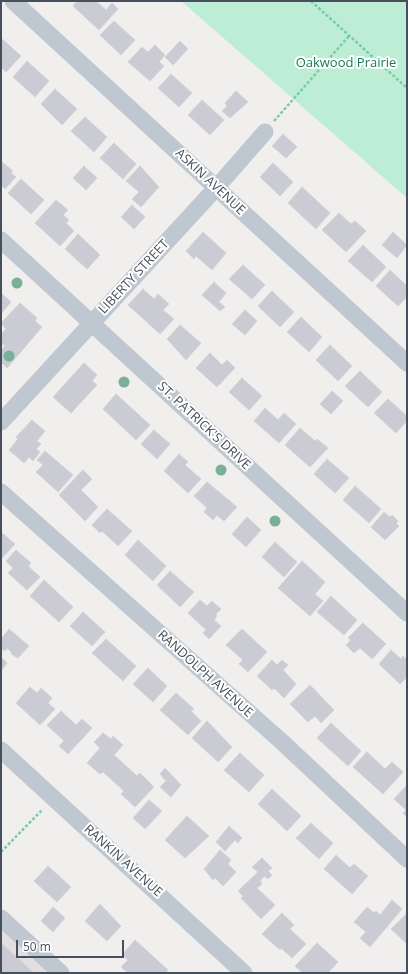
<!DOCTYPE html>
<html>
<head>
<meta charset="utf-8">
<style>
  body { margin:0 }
  #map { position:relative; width:408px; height:974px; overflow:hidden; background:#f1eeee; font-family:"Open Sans",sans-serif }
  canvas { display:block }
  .frame { position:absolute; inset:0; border:2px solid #474f5b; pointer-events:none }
  .scale { position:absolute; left:16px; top:940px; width:108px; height:18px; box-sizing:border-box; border:2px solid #474f5b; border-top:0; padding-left:5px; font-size:12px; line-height:14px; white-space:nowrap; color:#474f5b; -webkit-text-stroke:3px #fff; paint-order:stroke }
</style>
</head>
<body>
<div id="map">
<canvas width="408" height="974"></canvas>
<div class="frame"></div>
<div class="scale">50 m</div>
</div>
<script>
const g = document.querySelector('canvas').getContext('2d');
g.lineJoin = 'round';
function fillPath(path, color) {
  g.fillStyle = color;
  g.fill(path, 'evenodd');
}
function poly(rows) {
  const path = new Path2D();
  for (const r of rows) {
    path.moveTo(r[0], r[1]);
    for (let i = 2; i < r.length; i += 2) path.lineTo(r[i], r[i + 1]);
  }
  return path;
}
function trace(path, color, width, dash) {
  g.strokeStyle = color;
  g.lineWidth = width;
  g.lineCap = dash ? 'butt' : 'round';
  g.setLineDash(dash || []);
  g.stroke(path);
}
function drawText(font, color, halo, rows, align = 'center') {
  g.font = font + ' "Open Sans",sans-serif';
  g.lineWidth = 4;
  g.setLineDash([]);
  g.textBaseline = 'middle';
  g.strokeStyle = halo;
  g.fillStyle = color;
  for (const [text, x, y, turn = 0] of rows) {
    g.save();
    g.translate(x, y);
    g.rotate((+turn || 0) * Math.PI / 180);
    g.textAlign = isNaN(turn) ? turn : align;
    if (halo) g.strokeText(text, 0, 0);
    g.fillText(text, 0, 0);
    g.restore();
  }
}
const education = poly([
  [1,909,71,973,1,973]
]);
const green = poly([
  [181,1,407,1,407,198]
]);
const building = poly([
  [77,1,96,1,106,10,112,3,118,9,99,30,73,6,77,1],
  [114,21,135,40,121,55,100,35,114,21],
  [1,38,21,56,6,72,1,67,1,38],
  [180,41,188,49,173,65,165,57,180,41],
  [155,45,165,55,159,62,164,66,150,81,128,62,142,47,148,52,155,45],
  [27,61,49,81,35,97,13,77,27,61],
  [171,74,192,93,179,107,158,88,171,74],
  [55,89,77,109,62,125,41,104,55,89],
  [236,91,248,102,230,118,222,111,227,106,225,103,236,91],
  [202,100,224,120,210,135,188,115,202,100],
  [85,117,107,137,94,152,71,131,85,117],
  [283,134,297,147,286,158,272,146,283,134],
  [114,143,136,164,123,179,100,158,114,143],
  [1,161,13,171,11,173,16,177,5,189,1,185,1,161],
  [273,163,293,182,280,196,260,177,273,163],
  [84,166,97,178,86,190,73,178,84,166],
  [140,166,159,187,141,207,132,199,139,192,126,181,140,166],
  [21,179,44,200,31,214,8,193,21,179],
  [302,187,330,213,316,229,288,203,302,187],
  [56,200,68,210,63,215,69,220,66,223,74,231,60,246,35,223,56,200],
  [132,205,145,217,134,229,121,217,132,205],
  [339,213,351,224,355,221,366,231,346,252,322,230,339,213],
  [203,232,226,253,212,270,196,256,194,259,186,251,203,232],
  [393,232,407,245,397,258,382,245,393,232],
  [78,234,100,255,87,269,65,249,78,234],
  [363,245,386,267,372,282,348,261,363,245],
  [243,265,265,285,252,299,229,279,243,265],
  [390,270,407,286,407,297,398,306,376,286,390,270],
  [214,282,226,293,219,302,225,307,220,311,202,295,214,282],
  [143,289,154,299,158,294,169,304,163,310,174,319,160,334,128,305,143,289],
  [272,291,294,312,280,327,258,306,272,291],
  [1,293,11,302,1,314,1,293],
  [20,303,37,318,35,321,42,327,7,368,1,362,1,350,5,346,1,343,1,334,6,329,1,323,20,303],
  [245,310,257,321,245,335,232,324,245,310],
  [301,317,322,337,309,352,287,332,301,317],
  [180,325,201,343,186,360,167,339,180,325],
  [330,345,352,366,338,381,316,360,330,345],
  [210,353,222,365,227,360,235,368,217,387,196,368,210,353],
  [84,363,97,375,92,381,97,385,71,413,53,397,84,363],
  [360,371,382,392,368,407,345,386,360,371],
  [242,378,262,396,249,410,229,392,242,378],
  [332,391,343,401,331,414,320,404,332,391],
  [116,394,150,425,136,440,103,409,116,394],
  [388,399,407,416,407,421,396,433,374,413,388,399],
  [265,408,278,420,284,413,296,424,279,443,254,421,265,408],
  [32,420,45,431,37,441,41,444,36,449,40,452,33,461,29,457,24,463,9,450,18,439,16,437,32,420],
  [300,428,315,441,317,439,328,448,310,467,285,445,300,428],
  [154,430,170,444,157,459,141,444,154,430],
  [45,451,73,475,58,492,36,472,43,465,37,460,45,451],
  [179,454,188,462,185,465,201,479,188,493,164,471,179,454],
  [327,459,349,478,335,493,314,474,327,459],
  [83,470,92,479,81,490,98,507,85,521,59,495,83,470],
  [207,482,237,507,224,521,217,515,213,520,204,512,207,508,194,496,207,482],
  [355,486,381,509,369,523,343,500,355,486],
  [107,509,132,531,118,546,102,531,100,533,92,525,107,509],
  [384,512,390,517,392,515,398,521,396,523,399,526,385,540,371,527,384,512],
  [247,517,261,530,246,547,232,534,247,517],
  [1,532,15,544,1,559,1,532],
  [138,540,166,566,153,581,125,555,138,540],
  [275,542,297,562,284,577,262,557,275,542],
  [16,550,31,563,28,566,40,577,27,590,8,573,13,568,6,561,16,550],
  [302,561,325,582,315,594,323,601,310,616,278,588,302,561],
  [170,571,194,592,180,607,157,585,170,571],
  [44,580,73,607,59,622,30,596,44,580],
  [331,596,357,620,344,635,317,612,331,596],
  [200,600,207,606,212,601,221,609,216,614,217,616,214,620,221,626,209,639,203,633,206,630,188,613,200,600],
  [83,612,105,632,92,646,70,626,83,612],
  [363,623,386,644,372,659,360,648,354,653,346,645,351,640,348,638,363,623],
  [9,629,29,646,18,658,11,654,12,653,7,648,5,651,1,649,1,639,9,629],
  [242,629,267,652,248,672,239,664,243,660,226,645,242,629],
  [106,639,136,666,123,681,92,653,106,639],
  [391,650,401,659,403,656,407,660,407,677,400,684,379,664,391,650],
  [1,657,7,663,1,671,1,657],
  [272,660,277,665,282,660,288,665,283,670,296,684,284,698,274,688,272,690,257,676,272,660],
  [148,668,167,686,153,702,133,684,148,668],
  [310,685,334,710,321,723,315,716,308,722,290,704,310,685],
  [30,687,37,693,41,688,52,698,48,703,55,709,40,725,16,703,30,687],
  [176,693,194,709,191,711,201,721,188,735,160,710,176,693],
  [61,711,76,725,82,719,92,728,68,754,59,746,64,741,47,725,61,711],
  [207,721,232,747,218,762,192,738,207,721],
  [331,723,361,751,348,766,317,738,331,723],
  [103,733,111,739,113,736,123,745,114,755,137,776,140,773,154,787,135,807,121,794,124,791,103,772,100,774,87,763,100,748,94,742,103,733],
  [367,752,385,769,392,762,403,772,383,794,353,767,367,752],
  [240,753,264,775,249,792,224,770,240,753],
  [165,768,181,785,171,797,160,787,166,781,160,774,165,768],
  [407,785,407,817,403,813,406,810,394,799,407,785],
  [272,789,301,816,287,831,258,804,272,789],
  [149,800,162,811,145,829,133,818,149,800],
  [187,816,209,836,185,858,165,840,187,816],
  [311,823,333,843,319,859,296,838,311,823],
  [229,826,242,838,238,843,235,840,225,851,216,842,229,826],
  [220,850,231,860,228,864,236,872,223,886,215,878,213,880,204,869,220,850],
  [336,855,350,868,354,864,368,876,352,894,324,869,336,855],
  [262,858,272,868,268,871,272,875,268,879,264,876,260,881,262,884,257,888,275,905,261,919,241,898,243,896,238,891,258,872,252,867,262,858],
  [48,866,71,887,57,902,34,881,48,866],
  [392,900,402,909,370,947,360,938,366,932,354,922,367,907,374,913,376,911,380,915,392,900],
  [100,904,121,926,107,941,85,921,100,904],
  [53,907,65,918,53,932,41,921,53,907],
  [282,913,294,925,290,929,306,944,292,958,281,948,280,950,262,934,282,913],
  [406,914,407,915,407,944,391,929,406,914],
  [135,940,168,970,166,973,141,973,139,971,137,973,128,973,121,967,128,960,122,955,135,940],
  [1,943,34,973,1,973,1,943],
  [317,943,338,962,328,973,303,973,295,966,317,943]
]);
const path = poly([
  [311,1,407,88],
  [274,121,349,36],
  [1,852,43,809]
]);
const minor = poly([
  [13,1,407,363],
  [1,240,407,613],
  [1,422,216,188,265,132],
  [1,492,281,741,407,859],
  [1,750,244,973],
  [1,918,61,973]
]);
const trees = [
  [17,283],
  [9,356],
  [124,382],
  [221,470],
  [275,521]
];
const parkNames = [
  ["Oakwood Prairie",346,63]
];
const streetNames = [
  ["ASKIN AVENUE",210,182,43],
  ["LIBERTY STREET",134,277,-47],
  ["ST. PATRICK'S DRIVE",204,426,43],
  ["RANDOLPH AVENUE",205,674,42],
  ["RANKIN AVENUE",123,861,42]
];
fillPath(education, '#e2dfe0');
fillPath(green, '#bdeed5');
fillPath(building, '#cbccd3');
trace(building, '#d2d3d9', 1);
trace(path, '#76cbaa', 2.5, [3, 2]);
trace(minor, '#bfc7d0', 17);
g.fillStyle = '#7aaf9a';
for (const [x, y] of trees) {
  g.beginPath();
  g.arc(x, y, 5.5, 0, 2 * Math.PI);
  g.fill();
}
drawText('13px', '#197b55', '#fff', parkNames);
drawText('13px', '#474f5b', '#fff', streetNames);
</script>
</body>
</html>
